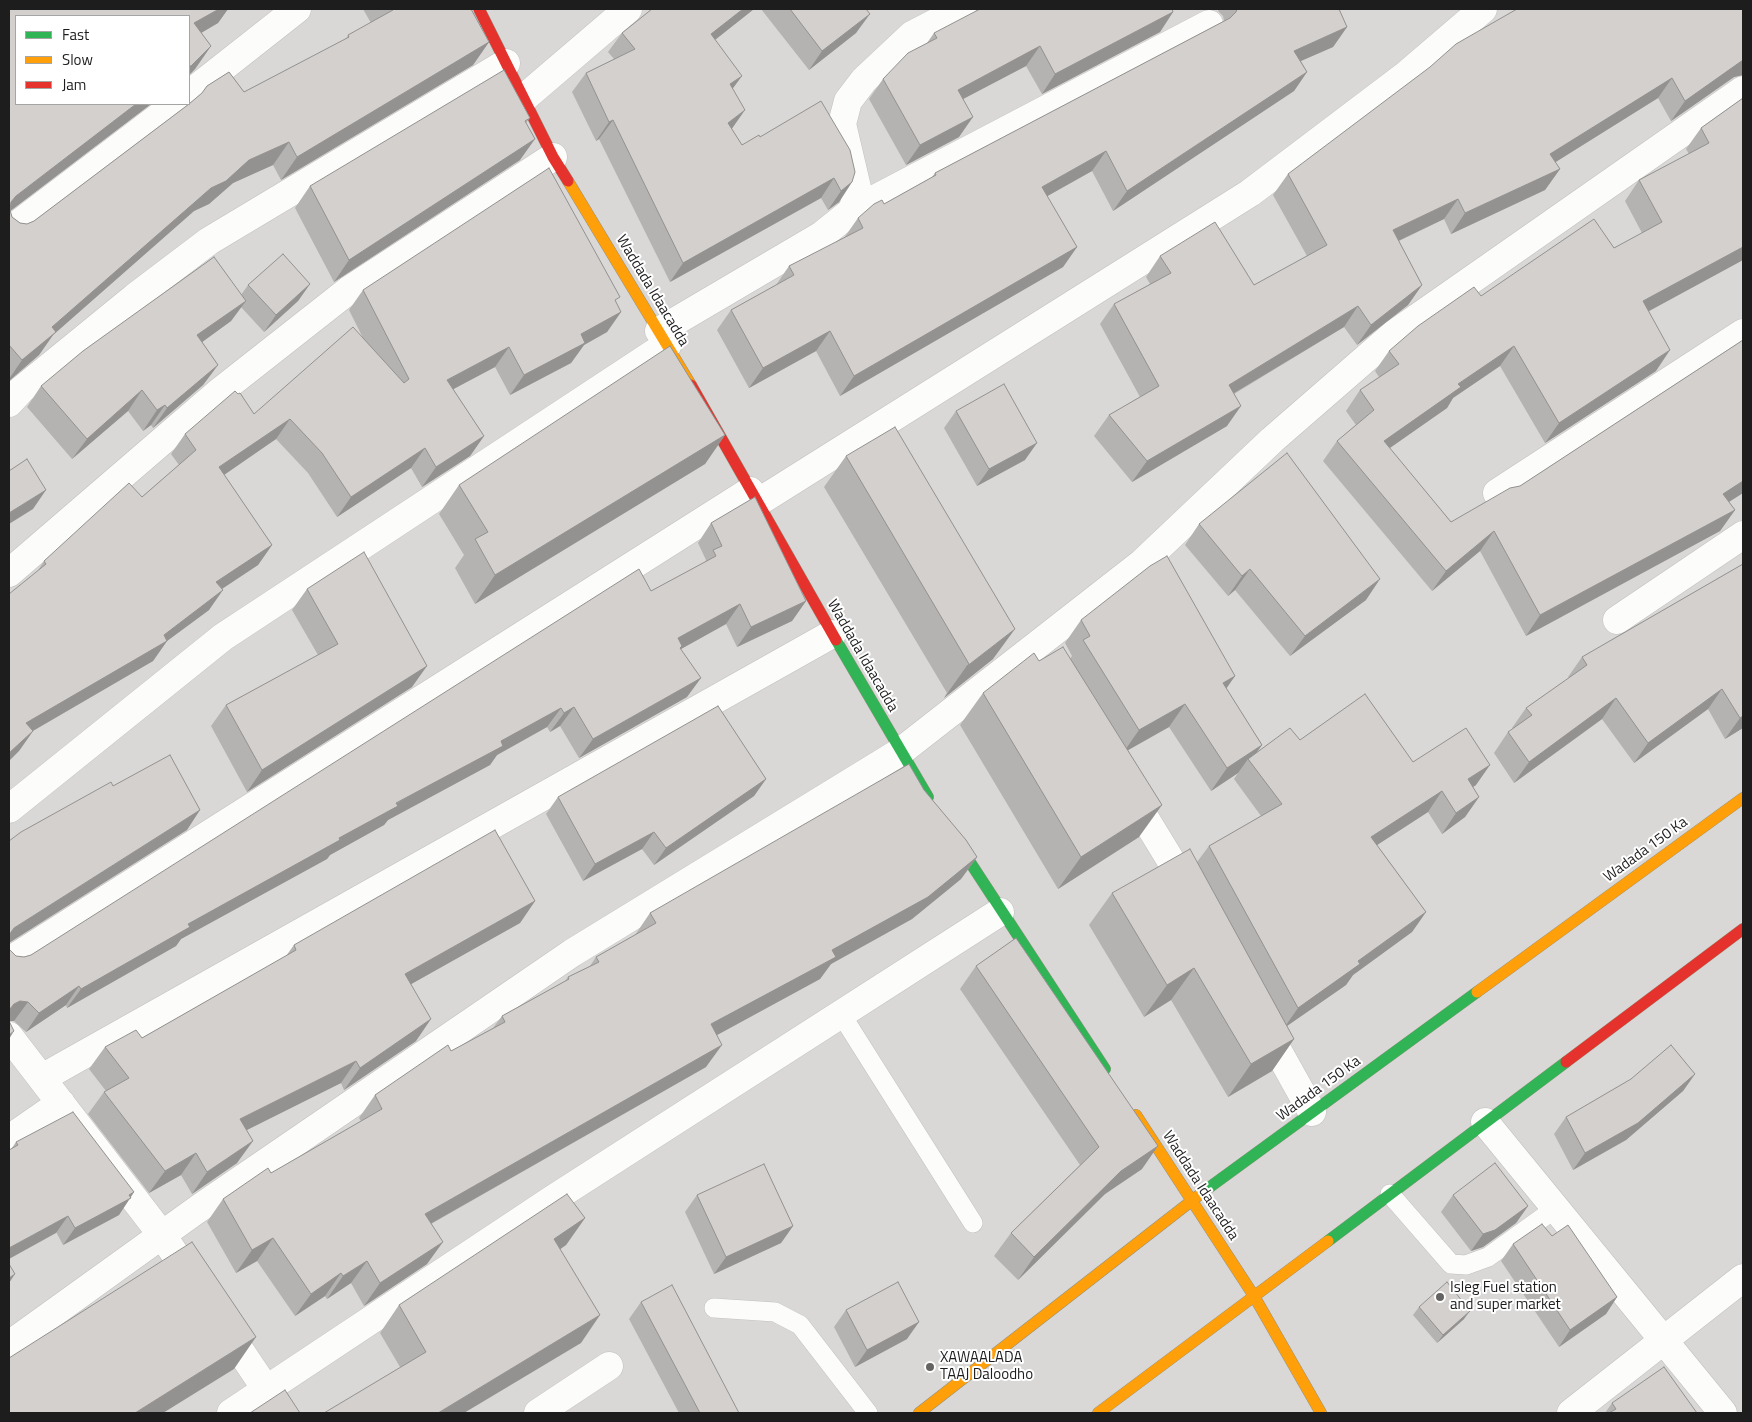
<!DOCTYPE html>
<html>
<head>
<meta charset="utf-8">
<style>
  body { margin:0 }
  #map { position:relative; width:1752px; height:1422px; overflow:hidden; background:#ebe8e5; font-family:"Titillium Web",sans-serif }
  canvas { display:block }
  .frame { position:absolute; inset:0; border:10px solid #1d1d1d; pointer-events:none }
  .legend { position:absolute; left:15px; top:15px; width:175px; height:90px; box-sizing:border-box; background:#fff; border:1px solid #a5a5a5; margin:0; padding:6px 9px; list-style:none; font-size:15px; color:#1d1d1d }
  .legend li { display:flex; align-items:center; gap:10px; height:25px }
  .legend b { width:25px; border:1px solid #a5a5a5 }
</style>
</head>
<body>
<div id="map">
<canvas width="1752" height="1422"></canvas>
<div class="frame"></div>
<ul class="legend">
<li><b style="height:6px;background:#30b455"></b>Fast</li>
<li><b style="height:6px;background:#ff9f0a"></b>Slow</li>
<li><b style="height:6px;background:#e5322d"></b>Jam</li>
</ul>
</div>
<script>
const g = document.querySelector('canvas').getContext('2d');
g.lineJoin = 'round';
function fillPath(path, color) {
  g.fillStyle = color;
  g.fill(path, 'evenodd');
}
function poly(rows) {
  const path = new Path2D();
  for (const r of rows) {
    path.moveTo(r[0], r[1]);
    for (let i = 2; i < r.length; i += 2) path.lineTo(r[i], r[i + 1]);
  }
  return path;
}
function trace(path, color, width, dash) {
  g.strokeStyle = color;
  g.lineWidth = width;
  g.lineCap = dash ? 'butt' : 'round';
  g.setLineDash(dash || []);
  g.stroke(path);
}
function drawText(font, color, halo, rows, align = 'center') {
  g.font = font + ' "Titillium Web",sans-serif';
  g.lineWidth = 4;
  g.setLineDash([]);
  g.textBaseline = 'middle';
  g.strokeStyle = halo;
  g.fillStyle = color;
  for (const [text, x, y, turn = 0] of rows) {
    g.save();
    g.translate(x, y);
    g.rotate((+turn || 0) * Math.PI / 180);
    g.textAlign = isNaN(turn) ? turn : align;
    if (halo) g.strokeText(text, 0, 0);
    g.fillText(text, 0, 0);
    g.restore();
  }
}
const residential = poly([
  [9,9,1743,9,1743,1413,9,1413],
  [16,16,189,16,189,104,16,104]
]);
const lane = poly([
  [841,1014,973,1223],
  [1390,1194,1451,1264,1466,1265,1488,1257,1556,1208],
  [714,1308,775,1312,800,1325,868,1413]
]);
const street = poly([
  [189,94,297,9],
  [524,98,628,9],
  [852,211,858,192,842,124,848,101,864,80,912,35,962,9],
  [9,231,176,104],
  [659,331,822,235,852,211,1209,24],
  [9,403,21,390,135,297,209,241,506,63],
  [1497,493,1743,333],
  [757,503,1250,193,1406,75,1483,9],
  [9,573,218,393,349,290,553,157],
  [1617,620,1743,535],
  [1129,792,1190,892],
  [9,809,223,637,668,344],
  [9,961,750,491],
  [1263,1024,1312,1112],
  [9,1036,162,1235,196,1285],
  [42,1078,832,634],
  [1485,1122,1723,1413],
  [9,1139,61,1103],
  [223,1325,282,1413],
  [9,1345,198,1209,572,953,900,752,1142,563,1272,440,1394,334,1743,90],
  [231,1413,553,1199,1000,912],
  [538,1413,609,1366],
  [1571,1413,1743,1278]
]);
const fast = poly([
  [836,640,928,797],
  [951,833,1105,1069],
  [1203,1192,1477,992],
  [1328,1241,1566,1062]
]);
const slow = poly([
  [568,181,691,385],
  [1477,992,1743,798],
  [1136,1115,1254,1296,1321,1413],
  [919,1413,1203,1192],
  [1098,1413,1328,1241]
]);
const jam = poly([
  [479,9,553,157,568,181],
  [691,385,836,640],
  [1566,1062,1743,929]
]);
const wall = poly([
  [10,9,228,9,218,23,201,33,211,46,195,69,189,75,189,16,16,16,16,104,151,104,10,211,12,217,20,223,27,224,34,221,189,104,202,93,207,86,229,72,244,92,346,39,348,35,371,23,363,9,471,9,489,42,473,65,281,180,273,165,233,183,209,204,194,211,53,335,39,355,9,381,9,10],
  [652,9,754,9,715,40,733,89,732,129,742,145,760,137,852,182,839,202,828,210,821,198,670,282,599,139,596,141,572,92,586,73,614,59,608,52,622,33],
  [761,9,868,9,866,10,856,33,809,70],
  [1219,9,1339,9,1347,27,1333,47,1301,61,1307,72,1294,91,1113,211,1092,171,1047,196,1077,247,1063,267,840,396,816,351,749,388,717,330,731,310,776,285,789,266,844,238,858,218,884,204,932,177,935,173,1224,21,1223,16,1218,11],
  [1743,9,1743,75,1734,77,1671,121,1658,98,1555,162,1560,169,1545,190,1451,234,1444,219,1399,241,1422,285,1408,305,1357,345,1344,327,1234,394,1227,426,1132,482,1094,436,1109,415,1140,397,1100,324,1114,304,1150,284,1146,277,1160,256,1254,285,1307,256,1273,195,1288,174],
  [1173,12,1160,32,1042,94,1026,66,963,99,959,137,906,165,869,99,883,79,927,43,934,33],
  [1743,98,1743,260,1648,311,1656,371,1545,443,1500,366,1453,398,1447,408,1389,448,1451,522,1520,486,1743,340,1743,493,1729,502,1735,510,1720,531,1526,636,1480,551,1432,591,1323,461,1337,441,1356,425,1346,411,1360,390,1379,377,1375,371,1389,351,1481,296,1614,248,1642,233,1625,201,1639,180,1689,154,1686,149,1701,128],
  [530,118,526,123,520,160,334,282,295,208,310,186],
  [310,284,298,301,264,332,241,307,231,321,202,342,218,365,203,385,153,428,151,425,143,431,128,411,72,459,27,407,41,386,241,295,248,285],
  [363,290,616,303,621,312,607,332,584,345,571,363,510,395,495,367,453,389,484,436,470,456,422,487,411,468,337,517,308,473,276,439,224,475,272,545,258,565,222,589,209,610,167,641,153,661,33,731,19,751,37,572,44,561,142,497,179,465,171,454,185,434,254,414,363,338,349,310],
  [956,411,1025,460,977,486,944,428],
  [725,435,705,464,475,604,455,568,464,555,439,514,459,485],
  [846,456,993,659,944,698,947,693,824,487],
  [711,523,806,601,792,621,737,647,726,624,681,649,687,697,579,758,560,726,550,732,547,727,497,755,490,765,388,820,384,825,330,855,327,859,181,939,176,946,67,1008,66,1005,26,1032,14,1021,9,949,16,956,24,957,31,955,651,591,705,562,706,560,698,543],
  [1199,524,1366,600,1290,656,1235,590,1228,596,1185,545],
  [1743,564,1743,728,1725,739,1708,709,1634,763,1602,719,1514,783,1494,753,1508,732,1513,729,1512,728,1526,708,1569,678,1568,677,1582,657],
  [307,589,412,687,247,792,211,726,226,705,318,655,292,610],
  [1081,620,1235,676,1226,688,1262,745,1257,752,1300,740,1413,762,1476,785,1473,787,1479,797,1465,817,1442,834,1428,812,1377,845,1426,912,1412,932,1353,975,1346,985,1287,1026,1294,1039,1272,1071,1228,1097,1171,1000,1144,1017,1089,925,1112,893,1197,862,1209,846,1261,816,1234,779,1238,773,1211,791,1169,727,1128,750,1139,837,1058,889,960,725,983,693,1039,661,1070,659,1072,656,1065,643],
  [766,779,754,796,654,865,642,849,583,881,546,814,558,797],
  [924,790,977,857,961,879,912,919,831,964,820,979,717,1035,706,1067,431,1224,427,1264,364,1306,351,1283,327,1299,325,1296,295,1316,257,1261,236,1273,207,1222,223,1199,271,1173,361,1121,359,1118,375,1095,451,1051,493,1028,502,1016,565,981,568,977,590,966,596,957,635,935,650,913],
  [535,901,520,923,411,984,416,1041,344,1090,341,1083,246,1130,237,1163,192,1194,181,1175,149,1193,88,1114,104,1092,106,1091,89,1069,105,1047,142,1038,286,956,294,945],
  [976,966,1142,1169,1105,1194,1018,1280,994,1256,1011,1233,1080,1165,960,989],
  [1695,1074,1683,1091,1626,1140,1573,1170,1554,1134,1566,1117],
  [16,1142,134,1192,119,1215,63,1245,12,1148],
  [697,1195,793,1226,781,1243,714,1274,685,1212],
  [1453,1195,1528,1206,1516,1223,1483,1247,1471,1251,1441,1212],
  [585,1218,566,1245,560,1249,581,1343,400,1367,380,1333,399,1305],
  [1552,1236,1617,1297,1606,1314,1559,1347,1501,1261,1513,1244],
  [641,1302,739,1413,679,1413,629,1319],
  [1419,1307,1464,1319,1437,1343,1413,1315],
  [846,1310,907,1339,855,1367,834,1327],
  [1612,1403,1697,1413,1605,1413]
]);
const shadedWall = poly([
  [219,9,228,9,218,23,189,40,194,23],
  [743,9,754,9,697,54,711,34],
  [1173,12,1160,32,1042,94,1055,74],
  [870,14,856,33,809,70,822,51],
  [1347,27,1333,47,1280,70,1294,51],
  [489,42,473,65,281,180,297,157],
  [211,46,195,69,189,75,189,66],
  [1040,46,1026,66,944,109,958,90],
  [1743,60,1743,75,1734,77,1671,121,1685,101],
  [1307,72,1294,91,1113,211,1127,191],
  [742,76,728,95,730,84],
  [1672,78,1658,98,1535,175,1550,154],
  [136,104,151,104,9,212,9,205,16,196],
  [745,110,731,130,728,123],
  [973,117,959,137,906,165,920,145],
  [613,120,599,139,596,141,609,122],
  [535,139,520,160,334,282,349,260],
  [289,142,273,165,233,183,209,204,194,211,53,335,39,355,9,381,9,379,22,360,52,327,211,188,249,160],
  [1106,151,1092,171,1028,207,1042,187],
  [1560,169,1545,190,1451,234,1465,213],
  [834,178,821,198,670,282,683,263],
  [852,182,839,202,828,210,841,191],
  [1458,199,1444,219,1379,250,1393,230],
  [1077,247,1063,267,840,396,854,376],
  [1743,247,1743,260,1629,322,1643,301],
  [310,284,298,301,264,332,276,315],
  [1422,285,1408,305,1357,345,1371,325],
  [246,301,231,321,183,356,197,335],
  [1358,306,1344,327,1214,405,1229,385],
  [621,312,607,332,584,345,571,363,510,395,524,375,581,334],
  [830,331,816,351,749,388,763,368],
  [1514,346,1500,366,1453,398,1447,408,1370,462,1384,441,1458,384],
  [509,347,495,367,433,400,447,380],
  [1670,350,1656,371,1545,443,1559,423],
  [218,365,203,385,153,428,167,408],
  [142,390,128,411,72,459,87,439],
  [165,405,151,425,143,431,157,410],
  [1241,406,1227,426,1132,482,1147,461],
  [290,419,276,439,205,488,219,467],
  [725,435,705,464,475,604,495,575],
  [484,436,470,456,422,487,436,467],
  [1037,443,1025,460,977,486,989,469],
  [425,448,411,468,337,517,351,497],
  [1743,481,1743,493,1708,515,1723,494],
  [46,490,33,509,9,524,9,513],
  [1735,510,1720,531,1526,636,1540,615],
  [1494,531,1480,551,1432,591,1446,571],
  [272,545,258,565,202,602,216,582],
  [1250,569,1235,590,1228,596,1242,576],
  [1380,579,1366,600,1290,656,1305,636],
  [223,590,209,610,167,641,153,661,12,743,26,723,164,635],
  [806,601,792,621,737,647,751,627],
  [740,604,726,624,681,649,669,665,678,638],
  [1015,629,993,659,944,698,966,667],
  [427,666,412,687,247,792,262,770],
  [1235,676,1219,699,1223,683],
  [701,678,687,697,579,758,593,739],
  [1722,689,1708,709,1634,763,1648,743],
  [1616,698,1602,719,1514,783,1529,762],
  [1185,704,1169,727,1123,753,1139,730],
  [574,707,560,726,550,732,564,713],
  [561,708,547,727,497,755,490,765,388,820,384,825,330,855,327,859,181,939,176,946,67,1008,81,989,188,924,339,838,501,741],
  [1743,716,1743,728,1725,739,1740,718],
  [33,731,19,751,9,761,9,753],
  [1262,745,1250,762,1248,759,1238,773,1211,791,1227,768],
  [1490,765,1476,785,1454,799,1468,779],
  [766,779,754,796,654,865,666,848],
  [1442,791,1428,812,1357,858,1371,837],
  [1479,797,1465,817,1442,834,1456,813],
  [1162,805,1139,837,1058,889,1081,857],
  [200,810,187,830,9,943,9,935,14,928],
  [654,832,642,849,583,881,595,864],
  [977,857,961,879,912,919,831,964,820,979,695,1047,711,1024,832,950],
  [535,901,520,923,390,996,405,974],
  [1426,912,1412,932,1353,975,1346,985,1284,1028,1298,1008,1358,961],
  [1194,968,1171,1000,1144,1017,1167,985],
  [79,986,66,1005,26,1032,39,1013],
  [20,1001,28,1002,14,1021,9,1021,9,1010,14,1004],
  [431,1019,416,1041,344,1090,360,1068],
  [14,1031,9,1039,9,1035],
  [1294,1039,1272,1071,1228,1097,1251,1064],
  [722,1045,706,1067,409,1236,425,1214],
  [356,1061,341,1083,225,1141,240,1119],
  [1695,1074,1683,1091,1626,1140,1573,1170,1585,1153],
  [253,1141,237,1163,192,1194,207,1172],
  [1158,1146,1142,1169,1105,1194,1018,1280,1034,1257,1121,1171],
  [196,1153,181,1175,149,1193,165,1171],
  [134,1192,119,1215,63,1245,75,1228],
  [1528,1206,1516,1223,1483,1247,1471,1251,1483,1234],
  [68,1216,56,1233,9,1259,9,1248],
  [585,1218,566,1245,535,1267,554,1239],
  [793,1226,781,1243,714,1274,726,1257],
  [273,1238,257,1261,236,1273,252,1250],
  [443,1242,427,1264,364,1306,380,1283],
  [367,1261,351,1283,327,1299,343,1276],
  [341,1273,325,1296,295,1316,311,1294],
  [15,1274,9,1283,9,1278],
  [1617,1297,1606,1314,1559,1347,1570,1330],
  [1470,1311,1464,1319,1437,1343,1443,1335],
  [600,1315,581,1343,464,1413,438,1413],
  [919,1322,907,1339,855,1367,867,1350],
  [256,1337,234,1369,163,1413,135,1413]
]);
const building = poly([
  [10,9,219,9,194,23,211,46,191,66,189,66,189,16,16,16,16,104,136,104,16,196,11,202,10,210,12,217,20,223,27,224,34,221,189,104,202,93,207,86,229,72,244,92,349,37,348,35,393,10,392,9,471,9,489,42,297,157,289,142,249,160,226,181,211,188,52,327,56,332,22,360,9,345,9,10,10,9],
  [652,9,743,9,711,34,742,76,730,84,745,110,728,123,742,145,759,135,760,137,821,101,850,150,855,172,852,182,841,191,834,178,683,263,613,120,609,122,586,73,635,49,622,33,652,9],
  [790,9,866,9,870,14,822,51,790,9],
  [980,9,1172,9,1173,12,1055,74,1040,46,958,90,973,117,920,145,883,79,908,53,937,38,934,33,980,9],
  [1237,9,1339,9,1347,27,1294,51,1307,72,1127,191,1106,151,1042,187,1077,247,854,376,830,331,763,368,731,310,794,275,789,266,863,228,858,218,874,204,882,200,884,204,936,175,935,173,1230,18,1236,12,1237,9],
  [1517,9,1743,9,1743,60,1685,101,1672,78,1550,154,1560,169,1465,213,1458,199,1393,230,1422,285,1371,325,1358,306,1229,385,1241,406,1147,461,1109,415,1159,386,1114,304,1171,273,1160,256,1215,222,1254,285,1327,245,1288,174,1430,67,1456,44,1517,9],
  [504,70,530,118,525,121,535,139,349,260,310,186,504,70],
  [1743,98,1743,247,1643,301,1670,350,1559,423,1514,346,1458,384,1461,387,1384,441,1451,522,1510,488,1520,486,1743,340,1743,481,1723,494,1735,510,1540,615,1494,531,1446,571,1337,441,1374,410,1360,390,1399,364,1389,351,1418,326,1474,287,1481,296,1594,219,1614,248,1662,222,1639,180,1709,143,1701,128,1743,98],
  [549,168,620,297,615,300,621,312,581,334,585,343,524,375,509,347,447,380,484,436,436,467,425,448,351,497,322,453,290,419,219,467,272,545,216,582,223,590,164,635,167,641,26,723,33,731,9,753,9,594,46,564,44,561,129,483,142,497,196,450,185,434,235,391,238,394,240,393,254,414,353,327,404,383,409,379,363,290,549,168],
  [283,254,310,284,276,315,248,285,283,254],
  [214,257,246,301,197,335,218,365,167,408,165,405,157,410,142,390,87,439,41,386,83,351,214,257],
  [670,346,725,435,495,575,475,539,488,532,459,485,670,346],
  [1004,384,1037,443,989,469,956,411,1004,384],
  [895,427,1015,629,966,667,969,664,846,456,895,427],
  [1287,453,1380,579,1305,636,1250,569,1242,576,1199,524,1287,453],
  [27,459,46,490,9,513,9,471,27,459],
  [755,497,806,601,751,627,740,604,678,638,682,646,680,648,701,678,593,739,574,707,564,713,561,708,501,741,503,746,396,803,398,806,339,838,340,840,188,924,190,927,81,989,79,986,39,1013,28,1002,20,1001,14,1004,9,1010,9,948,9,949,16,956,24,957,31,955,639,569,651,591,716,556,713,550,722,546,711,523,755,497],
  [364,552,427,666,262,770,226,705,338,644,307,589,364,552],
  [1167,556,1235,676,1223,683,1262,745,1227,768,1185,704,1139,730,1083,640,1090,636,1081,620,1150,566,1167,556],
  [1743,564,1743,716,1740,718,1722,689,1648,743,1616,698,1529,762,1508,732,1532,715,1526,708,1587,665,1582,657,1743,564],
  [1063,647,1162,805,1081,857,983,693,1034,653,1039,661,1063,647],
  [1365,694,1413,762,1466,728,1490,765,1468,779,1479,797,1456,813,1442,791,1371,837,1426,912,1358,961,1360,964,1298,1008,1209,846,1282,804,1248,759,1290,728,1300,740,1365,694],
  [718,706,766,779,666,848,654,832,595,864,558,797,718,706],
  [170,755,200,810,14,928,9,935,9,841,21,832,111,782,113,786,170,755],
  [909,764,924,790,966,840,977,857,928,897,832,950,836,957,711,1024,722,1045,425,1214,443,1242,380,1283,367,1261,343,1276,341,1273,311,1294,273,1238,252,1250,223,1199,268,1168,271,1173,382,1109,375,1095,448,1045,451,1051,505,1022,502,1016,569,979,568,977,599,962,596,957,656,923,650,913,909,764],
  [495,830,535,901,405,974,431,1019,360,1068,356,1061,240,1119,253,1141,207,1172,196,1153,165,1171,104,1092,129,1078,105,1047,136,1030,142,1038,296,950,294,945,495,830],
  [1190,849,1294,1039,1251,1064,1194,968,1167,985,1112,893,1190,849],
  [1016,938,1158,1146,1121,1171,1034,1257,1011,1233,1099,1147,976,966,1016,938],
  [9,1021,14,1031,9,1035,9,1021],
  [1671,1045,1695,1074,1638,1123,1585,1153,1566,1117,1631,1079,1671,1045],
  [73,1112,134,1192,129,1195,131,1198,75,1228,68,1216,9,1248,9,1150,18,1145,16,1142,73,1112],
  [1495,1163,1528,1206,1495,1230,1483,1234,1453,1195,1495,1163],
  [764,1164,793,1226,726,1257,697,1195,764,1164],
  [567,1194,585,1218,554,1239,600,1315,438,1413,324,1413,426,1352,399,1305,567,1194],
  [1542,1224,1552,1236,1568,1225,1617,1297,1570,1330,1513,1244,1542,1224],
  [192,1242,256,1337,135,1413,9,1413,9,1358,192,1242],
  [9,1264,15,1274,9,1278,9,1264],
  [898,1282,919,1322,867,1350,846,1310,898,1282],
  [1447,1282,1470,1311,1443,1335,1419,1307,1447,1282],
  [672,1285,739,1413,700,1413,641,1302,672,1285],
  [1664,1367,1697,1413,1609,1413,1616,1409,1612,1403,1664,1367],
  [285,1390,300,1413,250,1413,285,1390]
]);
const markers = [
  [1440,1297,5,"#656463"],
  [930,1367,5,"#656463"]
];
const streetNames = [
  ["Waddada Idaacadda",652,291,59],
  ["Waddada Idaacadda",862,656,60],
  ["Wadada 150 Ka",1646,850,-36],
  ["Wadada 150 Ka",1319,1089,-36],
  ["Waddada Idaacadda",1200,1186,57]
];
const poiNames = [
  ["Isleg Fuel station",1450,1288],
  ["and super market",1450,1305],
  ["XAWAALADA",940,1358],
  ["TAAJ Daloodho",940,1375]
];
fillPath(residential, '#dad8d7');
trace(lane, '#c2c1c0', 20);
trace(street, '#c2c1c0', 29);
trace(fast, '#95937e', 12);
trace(slow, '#95937e', 12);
trace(jam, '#95937e', 12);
trace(lane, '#fcfcfb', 19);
trace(street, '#fcfcfb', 28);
trace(fast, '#30b455', 11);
trace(slow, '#ff9f0a', 11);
trace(jam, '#e5322d', 11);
fillPath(wall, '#b5b3b1');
fillPath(shadedWall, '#949290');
fillPath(building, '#d3d0ce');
trace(building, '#949290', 1);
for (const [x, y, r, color] of markers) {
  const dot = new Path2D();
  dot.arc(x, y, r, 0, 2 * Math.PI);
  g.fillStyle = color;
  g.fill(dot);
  trace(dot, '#fff', 2);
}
drawText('15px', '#1d1d1d', '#fff', streetNames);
drawText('15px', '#1d1d1d', '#fff', poiNames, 'left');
</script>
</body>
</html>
